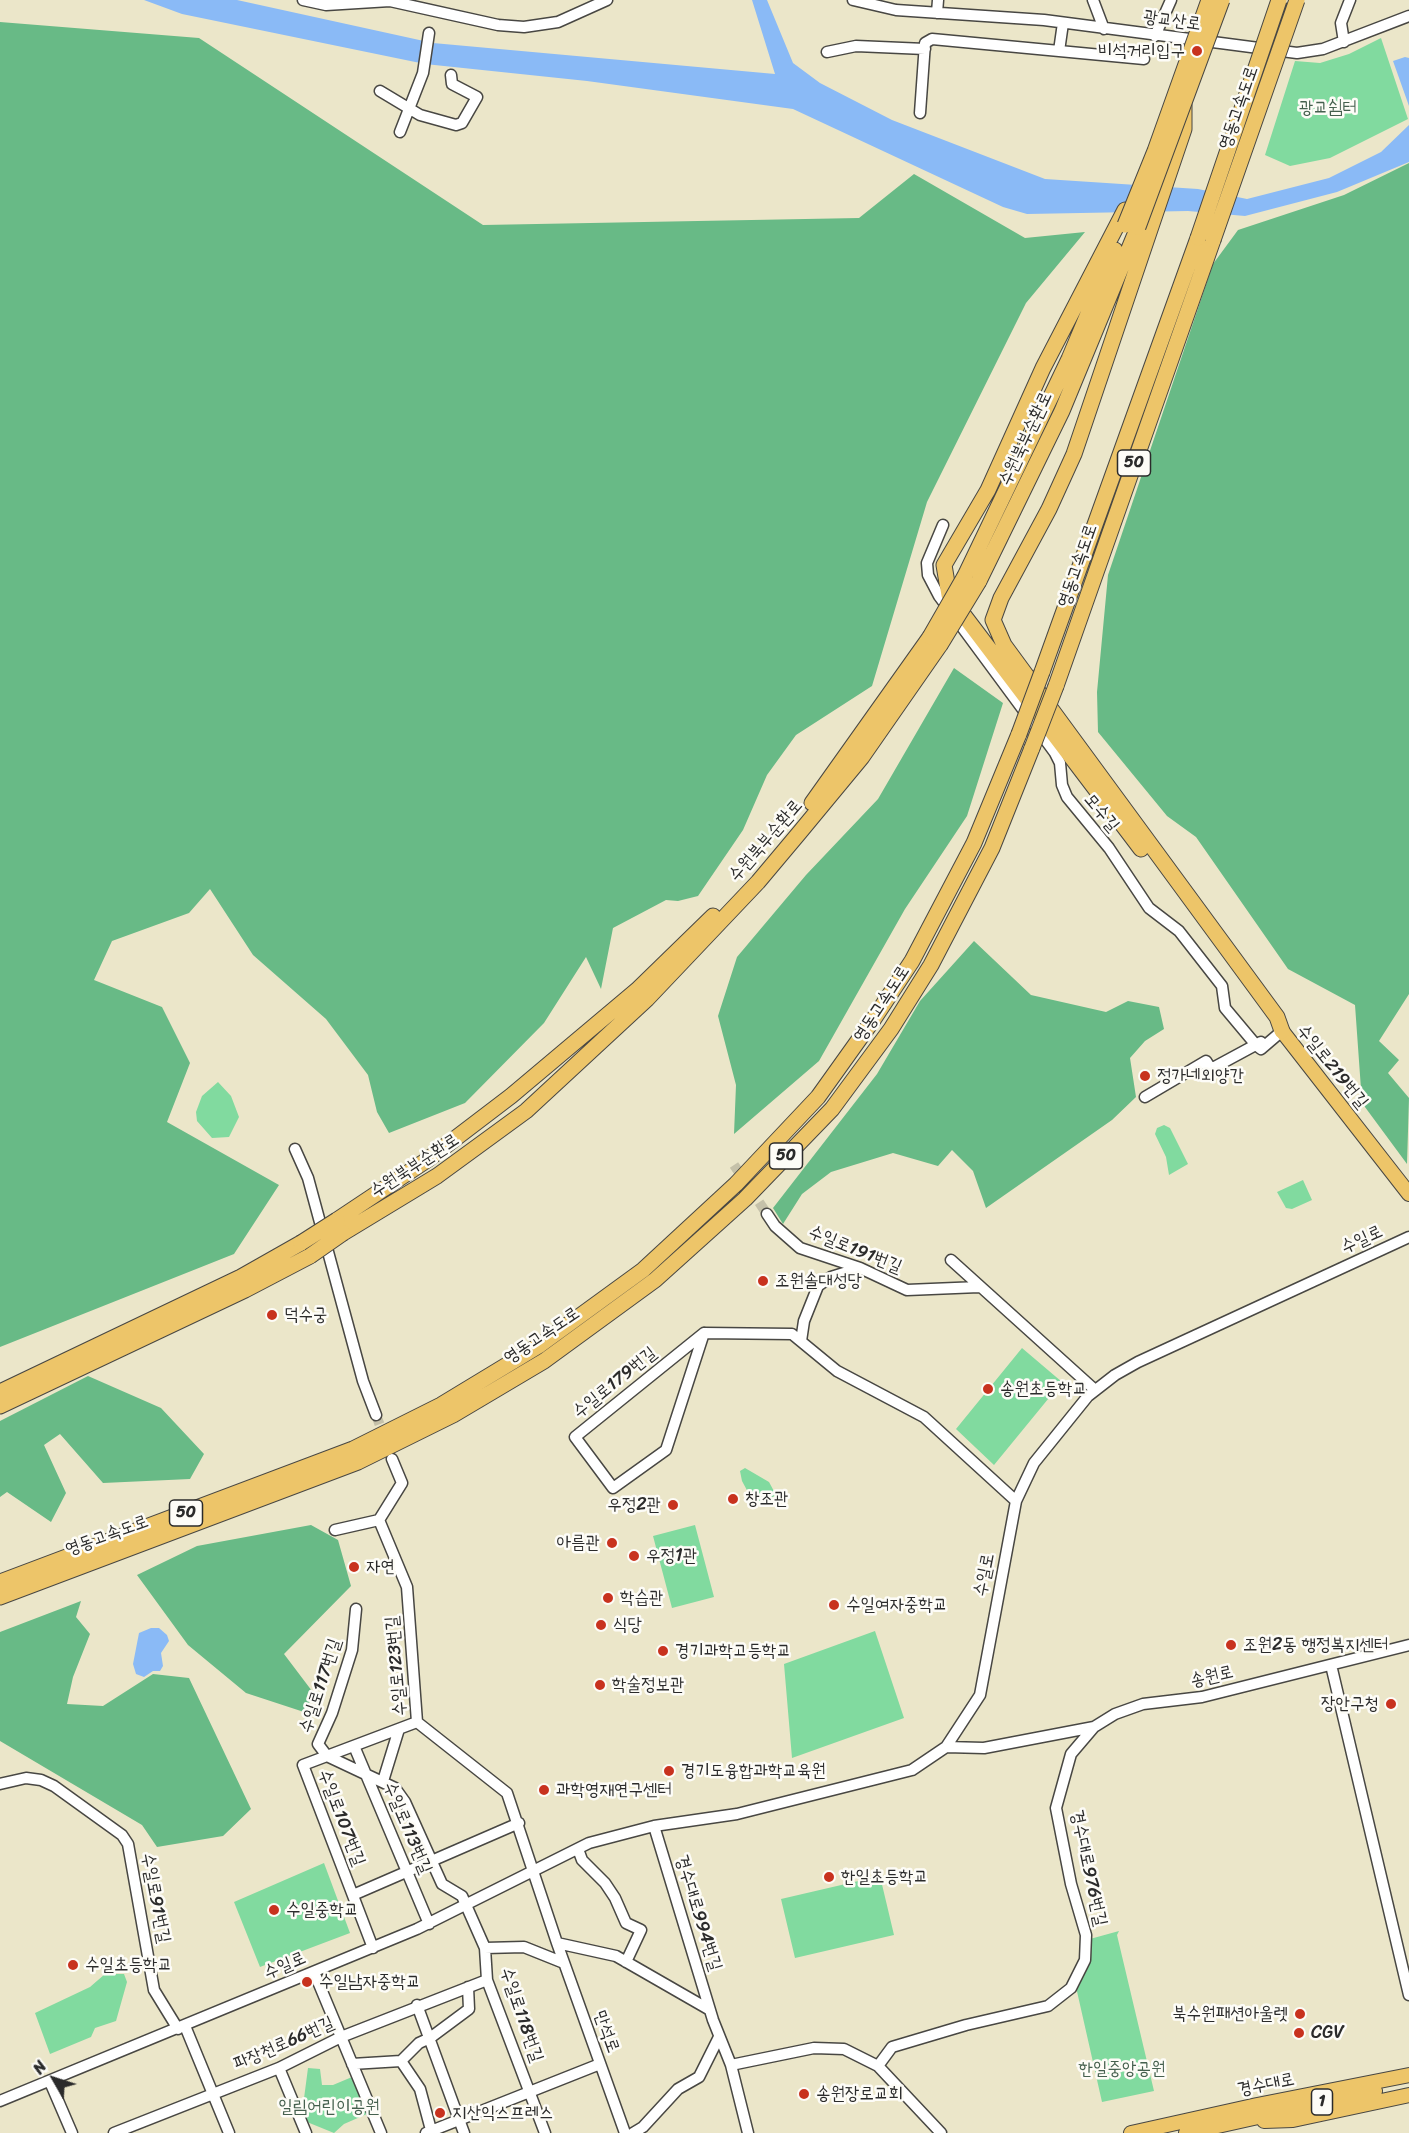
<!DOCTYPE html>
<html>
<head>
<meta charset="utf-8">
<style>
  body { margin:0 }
  #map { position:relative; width:1409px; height:2133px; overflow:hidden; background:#ebe6c9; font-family:Sriracha,sans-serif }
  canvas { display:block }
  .north { position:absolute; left:24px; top:2049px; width:60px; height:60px; -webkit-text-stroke:4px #fdfcf7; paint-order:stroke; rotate:309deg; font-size:16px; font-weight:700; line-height:24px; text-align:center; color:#2b2b2b }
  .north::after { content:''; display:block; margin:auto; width:21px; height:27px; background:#2b2b2b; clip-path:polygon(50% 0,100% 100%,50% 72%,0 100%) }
</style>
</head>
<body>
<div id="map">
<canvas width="1409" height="2133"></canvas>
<div class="north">N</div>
</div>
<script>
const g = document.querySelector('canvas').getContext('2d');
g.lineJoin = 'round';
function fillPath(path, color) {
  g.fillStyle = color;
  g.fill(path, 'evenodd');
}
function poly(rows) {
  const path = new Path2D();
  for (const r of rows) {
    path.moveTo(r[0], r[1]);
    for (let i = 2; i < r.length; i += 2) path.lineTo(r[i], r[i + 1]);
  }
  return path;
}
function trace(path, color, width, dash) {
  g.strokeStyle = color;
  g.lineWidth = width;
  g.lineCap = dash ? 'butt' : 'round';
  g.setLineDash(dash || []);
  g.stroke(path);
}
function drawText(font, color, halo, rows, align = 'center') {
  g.font = font + ' Sriracha,"Poor Story",sans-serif';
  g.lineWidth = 5;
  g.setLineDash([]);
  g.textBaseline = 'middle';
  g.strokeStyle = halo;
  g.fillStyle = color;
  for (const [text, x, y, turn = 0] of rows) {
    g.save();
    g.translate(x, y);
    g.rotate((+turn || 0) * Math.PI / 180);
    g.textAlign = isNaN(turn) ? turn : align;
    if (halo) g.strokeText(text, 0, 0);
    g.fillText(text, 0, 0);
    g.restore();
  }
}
const green = poly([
  [1381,38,1408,119,1330,158,1290,166,1265,155,1295,61,1320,63,1349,54],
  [218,1082,231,1096,239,1117,229,1137,212,1138,197,1121,196,1112,202,1096],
  [1164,1125,1170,1128,1188,1164,1169,1175,1166,1157,1155,1134,1157,1128],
  [1303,1180,1312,1200,1292,1209,1286,1208,1277,1192],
  [1022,1348,1062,1382,994,1465,956,1429],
  [745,1468,769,1482,776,1495,756,1507,742,1481,740,1471],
  [695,1525,714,1597,672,1608,653,1536],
  [875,1631,904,1718,792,1758,784,1664],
  [324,1863,350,1933,260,1967,234,1902],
  [880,1876,894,1935,795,1958,781,1899],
  [1119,1931,1117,1935,1154,2091,1102,2102,1076,1987,1089,1964,1090,1939],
  [105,1974,124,1974,127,1982,116,2021,95,2028,91,2037,50,2054,35,2013,90,1987],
  [308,2068,320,2069,322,2085,333,2085,352,2077,367,2114,344,2124,334,2133,307,2122,303,2106]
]);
const forest = poly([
  [0,22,199,38,483,225,859,218,914,174,1025,238,1085,232,1026,303,927,502,872,686,796,735,767,775,743,830,698,896,678,901,666,900,613,928,601,989,586,957,544,1023,465,1103,389,1133,377,1112,368,1075,326,1019,253,955,210,889,189,913,112,941,94,980,162,1007,190,1063,167,1122,279,1185,234,1254,0,1347],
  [1409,163,1409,994,1379,1041,1399,1060,1388,1073,1409,1098,1407,1164,1362,1103,1355,1005,1288,969,1196,837,1167,816,1098,732,1097,692,1108,575,1213,264,1238,230,1344,195],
  [954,668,1003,703,967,816,905,909,819,1061,734,1134,736,1085,718,1016,737,957,806,875,878,799],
  [974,941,1031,995,1106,1012,1128,1001,1159,1007,1164,1029,1145,1041,1130,1058,1136,1097,1112,1120,986,1208,973,1171,952,1150,938,1166,893,1153,831,1172,802,1194,783,1224,773,1208,877,1074,920,1001],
  [88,1376,161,1408,204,1454,190,1479,103,1483,60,1434,44,1445,66,1493,51,1522,7,1492,0,1497,0,1421],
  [311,1525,338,1540,351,1586,284,1654,312,1691,307,1713,246,1693,188,1645,137,1575,197,1546],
  [81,1601,76,1617,90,1634,73,1677,67,1704,103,1706,153,1674,189,1678,251,1809,223,1836,157,1847,142,1825,0,1741,0,1632]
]);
const water = poly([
  [144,0,237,0,433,43,775,74,752,0,767,0,793,63,820,83,892,120,1045,179,1198,189,1247,199,1329,178,1381,152,1409,125,1409,162,1337,192,1245,216,1188,211,1027,214,1003,207,793,109,587,81,425,64,182,14],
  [1405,57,1409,58,1409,106,1393,61],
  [151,1628,159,1628,167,1635,169,1641,161,1653,163,1666,160,1671,153,1671,144,1677,136,1674,133,1664,139,1633]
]);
const minorTunnel = poly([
  [734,1165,767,1214],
  [376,1415,385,1439]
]);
const minor = poly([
  [303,0,326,5,390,1,498,25,524,27,558,22,607,0],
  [853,0,896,10,1044,20,1297,53,1323,49,1409,16],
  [1093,0,1104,29],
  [937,13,938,0],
  [1155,36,1171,0],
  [1344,42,1341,23,1350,0],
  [1059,51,1063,23],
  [827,52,856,46,925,49],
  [380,91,420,115,456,125,462,123,477,97,452,84,451,75],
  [920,113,925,43,932,39,1144,59],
  [400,132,423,73,429,33],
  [943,525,927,563,928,575,939,596,1055,753,1060,763,1062,785,1067,797,1109,848,1149,908,1179,931,1222,986,1225,1008,1256,1045,1261,1049,1282,1031],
  [1145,1097,1206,1061,1211,1069,1261,1042],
  [295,1149,308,1178,363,1381,376,1415],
  [767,1214,775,1226,800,1248,860,1268,907,1290,979,1287],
  [951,1260,1095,1390],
  [704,1333,666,1450,613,1488,575,1437,704,1333,792,1334,837,1371,924,1417,1016,1501],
  [801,1341,804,1321,818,1286,831,1277,860,1268],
  [392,1459,402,1483,379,1520,407,1587,417,1722,507,1793,557,1943,625,2133],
  [335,1530,379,1520],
  [356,1609,352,1650,332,1713,318,1744,327,1756,395,1788,405,1802,442,1884,462,1896,485,1948,487,1980,545,2133],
  [1331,1665,1409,1995],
  [354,1746,429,1924],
  [946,1747,984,1748,1094,1727],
  [383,1781,399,1729],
  [0,1784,26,1778,41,1780,54,1786,122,1835,128,1844,154,1990,178,2029],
  [654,1826,713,2020,731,2065,748,2133],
  [578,1849,582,1860,605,1883,615,1898,626,1923,641,1930,626,1962],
  [353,1895,519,1823],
  [557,1943,616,1956,710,2010],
  [373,1948,303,1765,417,1722],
  [485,1948,524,1947,564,1963],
  [314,1972,381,2133],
  [417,2005,464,2133],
  [185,2026,229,2133],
  [401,2061,420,2089,431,2130],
  [352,2064,401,2061,419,2043,430,2038,469,2009,468,1987],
  [731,2065,814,2048,844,2049,878,2066,941,2133],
  [878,2066,892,2047,966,2025,1048,2006,1071,1988,1085,1960,1086,1935,1071,1884,1056,1808,1071,1754,1094,1727,1115,1714,1143,1704,1202,1697,1409,1645],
  [279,2068,306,2133],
  [50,2082,72,2133],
  [0,2101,417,1929,589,1843,654,1826,737,1814,912,1770,946,1747,980,1695,1016,1501,1034,1463,1088,1396,1115,1375,1138,1362,1409,1237],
  [114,2133,279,2068,341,2037,487,1980],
  [426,2133,600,2064],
  [633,2133,643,2127,678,2089,699,2077,719,2037]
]);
const major = poly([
  [1282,1031,1409,1194],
  [1264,2121,1293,2120,1409,2095],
  [1131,2133,1257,2105,1409,2075],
  [1186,2133,1375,2091]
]);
const highway = poly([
  [1184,105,1184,129,1074,454,1049,509,1001,598,993,620,1004,645,1277,1017,1282,1031],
  [1125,210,1043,368,988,490,944,565,949,595,956,605,1141,849],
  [965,576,1069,359,1115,250],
  [979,581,1062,411,1138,227],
  [1042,672,1198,238],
  [1056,686,1213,240],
  [812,803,930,637],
  [337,1220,427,1160,511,1096,637,990,713,916],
  [343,1233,437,1176,526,1111,647,999,758,882,800,832,862,757,940,645],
  [0,1392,241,1277,301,1243],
  [0,1406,245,1290,310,1256],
  [0,1582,353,1449,441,1405,540,1345,643,1270,736,1184,818,1097,873,1020,912,961,974,843,1019,734],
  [0,1597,358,1462,453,1415,544,1361,655,1280,745,1199,832,1109,891,1029,931,965,992,848,1032,748]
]);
const highwayBridge = poly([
  [1125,225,1155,151,1209,0],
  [1138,227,1222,0],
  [1198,238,1279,0],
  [1213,240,1297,0],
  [930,637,965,576],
  [940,645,979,581],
  [1019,734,1042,672],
  [1032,748,1056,686],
  [301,1243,337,1220],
  [310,1256,343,1233]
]);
const markers = [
  [1197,51,6,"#c8321e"],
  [1145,1076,6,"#c8321e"],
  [763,1281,6,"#c8321e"],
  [272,1315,6,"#c8321e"],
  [988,1389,6,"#c8321e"],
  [733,1499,6,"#c8321e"],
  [673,1505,6,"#c8321e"],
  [612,1543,6,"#c8321e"],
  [634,1556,6,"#c8321e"],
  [354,1567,6,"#c8321e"],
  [608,1598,6,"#c8321e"],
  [834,1605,6,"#c8321e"],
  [601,1625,6,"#c8321e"],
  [1231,1645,6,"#c8321e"],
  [663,1651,6,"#c8321e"],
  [600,1685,6,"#c8321e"],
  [1391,1704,6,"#c8321e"],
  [669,1771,6,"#c8321e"],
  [544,1790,6,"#c8321e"],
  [829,1877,6,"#c8321e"],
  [274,1910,6,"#c8321e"],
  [73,1965,6,"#c8321e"],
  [307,1982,6,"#c8321e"],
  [1300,2014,6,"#c8321e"],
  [1299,2033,6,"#c8321e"],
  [804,2094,6,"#c8321e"],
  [440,2113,6,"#c8321e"]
];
const shields = [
  [1134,463,33],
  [786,1156,33],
  [186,1513,33],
  [1322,2102,21]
];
const shieldNames = [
  ["50",1134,463],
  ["50",786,1156],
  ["50",186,1513],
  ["1",1322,2102]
];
const streetNames = [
  ["광교산로",1172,21,8],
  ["영동고속도로",1239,108,-71],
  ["수원북부순환로",1026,439,-65],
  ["영동고속도로",1078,566,-71],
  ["모수길",1101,813,50],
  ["수원북부순환로",766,841,-49],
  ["영동고속도로",882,1004,-57],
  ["수일로219번길",1332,1067,51],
  ["수원북부순환로",415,1166,-33],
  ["수일로",1362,1240,-25],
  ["수일로191번길",855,1250,22],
  ["영동고속도로",542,1336,-34],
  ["수일로179번길",615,1383,-39],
  ["영동고속도로",107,1536,-20],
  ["수일로",985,1575,-79],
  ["수일로123번길",397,1666,-95],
  ["송원로",1212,1677,-13],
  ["수일로117번길",321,1686,-72],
  ["수일로107번길",341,1818,69],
  ["수일로113번길",407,1828,67],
  ["경수대로976번길",1088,1868,78],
  ["수일로91번길",155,1898,79],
  ["경수대로994번길",698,1913,73],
  ["수일로",285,1966,-23],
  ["수일로118번길",521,2015,71],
  ["만석로",606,2032,70],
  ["파장천로66번길",284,2044,-24],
  ["경수대로",1266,2085,-11]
];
const poiNames = [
  ["비석거리입구",1185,51,"right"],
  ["정가네외양간",1157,1076],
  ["조원솔대성당",775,1281],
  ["덕수궁",284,1315],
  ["송원초등학교",1000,1389],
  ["창조관",745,1499],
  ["우정2관",661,1505,"right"],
  ["아름관",600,1543,"right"],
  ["우정1관",646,1556],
  ["자연",366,1567],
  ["학습관",620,1598],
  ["수일여자중학교",846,1605],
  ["식당",613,1625],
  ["조원2동 행정복지센터",1243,1645],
  ["경기과학고등학교",675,1651],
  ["학술정보관",612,1685],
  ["장안구청",1379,1704,"right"],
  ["경기도융합과학교육원",681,1771],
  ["과학영재연구센터",556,1790],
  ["한일초등학교",841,1877],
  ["수일중학교",286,1910],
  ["수일초등학교",85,1965],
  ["수일남자중학교",319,1982],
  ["북수원패션아울렛",1288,2014,"right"],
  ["CGV",1311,2033],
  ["송원장로교회",816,2094],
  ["지산익스프레스",452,2113]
];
const parkNames = [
  ["광교쉼터",1328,108],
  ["한일중앙공원",1122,2069],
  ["일림어린이공원",329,2107]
];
fillPath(green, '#81da9f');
fillPath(forest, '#68ba86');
fillPath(water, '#8abaf6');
trace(minorTunnel, '#c5c1a9', 10, [10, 5]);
trace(minor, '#484743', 13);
trace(major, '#484743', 16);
trace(highway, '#484743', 17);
trace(minor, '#fff', 10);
trace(major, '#edc569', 14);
trace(highway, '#edc569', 15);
trace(highwayBridge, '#484743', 17, []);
trace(highwayBridge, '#edc569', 15);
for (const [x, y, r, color] of markers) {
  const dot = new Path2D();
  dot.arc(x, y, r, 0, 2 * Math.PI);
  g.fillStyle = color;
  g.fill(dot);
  trace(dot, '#fdfcf7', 2);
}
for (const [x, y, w] of shields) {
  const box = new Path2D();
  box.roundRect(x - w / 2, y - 13, w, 26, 4.5);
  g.fillStyle = '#fdfcf7';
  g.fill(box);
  trace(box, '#2b2b2b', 1.5);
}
drawText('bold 16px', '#2b2b2b', null, shieldNames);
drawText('18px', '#2b2b2b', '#fdfcf7', streetNames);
drawText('18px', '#2b2b2b', '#fdfcf7', poiNames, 'left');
drawText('18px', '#45604e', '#fdfcf7', parkNames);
</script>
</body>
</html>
